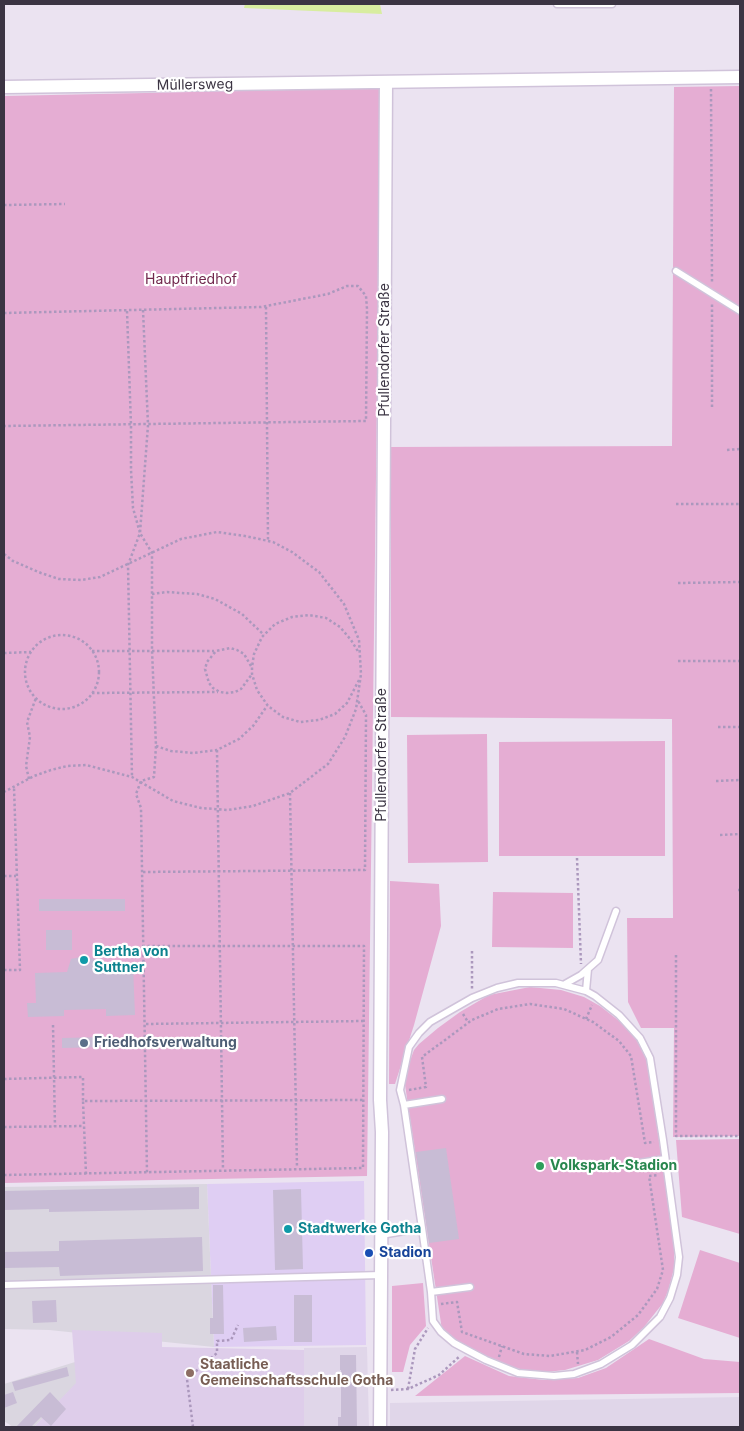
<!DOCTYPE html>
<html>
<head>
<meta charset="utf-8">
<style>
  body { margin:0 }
  #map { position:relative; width:744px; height:1431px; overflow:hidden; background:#ebe3f1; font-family:Inter,sans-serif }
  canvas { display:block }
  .frame { position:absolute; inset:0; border:5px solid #3b3443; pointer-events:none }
</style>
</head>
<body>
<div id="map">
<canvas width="744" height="1431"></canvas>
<div class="frame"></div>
</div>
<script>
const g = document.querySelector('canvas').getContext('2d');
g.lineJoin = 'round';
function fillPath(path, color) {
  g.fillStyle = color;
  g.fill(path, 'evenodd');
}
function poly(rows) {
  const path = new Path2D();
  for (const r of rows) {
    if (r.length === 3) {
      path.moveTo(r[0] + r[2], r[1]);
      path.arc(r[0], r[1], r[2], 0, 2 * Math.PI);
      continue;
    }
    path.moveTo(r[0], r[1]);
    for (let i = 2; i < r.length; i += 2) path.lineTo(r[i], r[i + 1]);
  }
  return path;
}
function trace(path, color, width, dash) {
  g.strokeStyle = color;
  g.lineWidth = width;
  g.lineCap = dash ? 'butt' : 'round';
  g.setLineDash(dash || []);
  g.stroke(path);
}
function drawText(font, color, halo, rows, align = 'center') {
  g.font = font + ' Inter,sans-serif';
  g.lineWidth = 4.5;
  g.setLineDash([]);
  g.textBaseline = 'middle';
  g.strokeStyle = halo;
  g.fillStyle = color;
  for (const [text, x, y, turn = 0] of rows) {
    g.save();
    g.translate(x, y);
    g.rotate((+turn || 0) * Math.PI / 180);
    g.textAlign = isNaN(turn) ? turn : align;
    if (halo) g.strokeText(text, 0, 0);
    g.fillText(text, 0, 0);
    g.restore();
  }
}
const residential = poly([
  [367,1347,369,1427,304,1427,304,1348],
  [740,1397,740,1427,390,1427,390,1403]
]);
const commercial = poly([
  [364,1181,366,1345,214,1347,207,1184]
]);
const industrial = poly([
  [207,1184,214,1347,49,1330,4,1329,4,1187],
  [75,1362,77,1383,34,1427,13,1427,4,1421,4,1384]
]);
const education = poly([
  [72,1330,162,1333,162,1347,304,1350,304,1427,34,1427,76,1383]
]);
const green = poly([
  [740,86,740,1136,673,1137,674,1028,641,1028,628,1002,627,918,673,918,672,719,391,717,391,447,672,446,674,87],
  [381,88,367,1176,4,1183,4,96],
  [487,734,488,862,408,863,407,735],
  [665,741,665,856,499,856,499,742],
  [390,881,439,884,441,926,414,1025,395,1084,389,1084],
  [493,892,573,893,573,948,492,947],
  [530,987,561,990,584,997,600,1006,627,1027,640,1043,648,1065,674,1243,674,1269,668,1291,663,1303,644,1327,629,1341,598,1360,565,1370,546,1372,527,1371,499,1363,456,1341,442,1330,405,1085,405,1074,414,1050,419,1044,438,1028,460,1012,489,995],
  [740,1139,740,1234,682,1217,676,1140],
  [700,1250,740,1263,740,1338,678,1318],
  [423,1283,426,1326,410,1345,403,1372,392,1372,392,1286],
  [649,1339,704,1359,740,1362,740,1393,415,1396,465,1356,509,1376,544,1380,578,1378,606,1368]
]);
const water = poly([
  [245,4,380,4,382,14,244,8]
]);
const building = poly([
  [39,899,125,899,125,911,39,911],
  [46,930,72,930,72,950,46,950],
  [85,956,94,959,104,967,133,966,135,1015,106,1016,106,1009,64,1010,64,1016,28,1017,27,1003,36,1003,35,973,67,972,71,959],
  [105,1037,105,1047,62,1048,62,1038],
  [446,1148,459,1239,429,1243,416,1152],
  [199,1187,199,1209,49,1212,49,1209,4,1210,4,1191],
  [301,1189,303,1269,275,1270,273,1190],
  [202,1237,203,1271,60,1276,59,1267,4,1268,4,1252,59,1251,59,1241],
  [213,1285,223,1285,224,1334,210,1334,210,1318,213,1318],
  [294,1295,312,1295,312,1342,294,1342],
  [56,1300,57,1322,33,1323,32,1301],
  [276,1326,277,1340,244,1342,243,1328],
  [340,1355,356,1355,357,1427,338,1427,338,1417,341,1417,341,1370,340,1370],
  [67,1367,69,1376,15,1391,12,1382],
  [13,1392,17,1403,4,1408,4,1395],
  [50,1392,66,1409,51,1426,41,1417,31,1427,16,1427]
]);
const path = poly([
  [711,89,712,284],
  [4,205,65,204],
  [266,307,268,541],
  [143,310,148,425,140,533,152,553,152,650,156,746,154,777,141,781,136,794,141,808,147,1173],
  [127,311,131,425,131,470,133,508,140,533,128,565,132,777],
  [4,313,261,307,328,294,347,286,358,286,366,296,367,309,366,421,4,426],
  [712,407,712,304],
  [727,450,740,449],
  [676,504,740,504],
  [4,554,13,561,41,573,59,579,81,580,100,577,181,539,217,532,245,536,273,542,292,552,319,572,344,604,359,640,361,674,356,709,345,737,328,764,290,793,253,806,228,810,201,808,173,801,132,777,86,765,67,766,51,770,34,776,4,792],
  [678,583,740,582],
  [152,594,167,592,181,593,197,594,215,599,242,614,264,635],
  [62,672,37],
  [92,651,214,651],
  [4,653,31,652],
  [678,661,740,661],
  [251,666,244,654,237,650,230,648,216,651,207,662,205,669,209,683,213,688,220,692,227,693,235,692,241,689,252,674],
  [359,680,347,703,335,714,319,720,300,722,283,717,268,706,257,690,252,674,252,667,254,654,262,637,275,624,292,617,309,615,326,618,340,627,351,640,359,653],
  [92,693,218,692],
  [718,727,740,727],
  [156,746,171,751,193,753,217,750,239,739,253,726,267,706],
  [217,750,223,1170],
  [29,779,26,766,30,737,27,722,36,698],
  [716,781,740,780],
  [290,793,297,1168],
  [720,835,740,834],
  [577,858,581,964],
  [143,872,365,870,366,715,357,699],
  [4,876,16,876],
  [738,890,740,890],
  [472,951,472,989],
  [676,955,676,1136,740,1136],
  [4,970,20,970,14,787],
  [463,1014,468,1022],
  [586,1019,592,1005],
  [146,1024,364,1021],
  [53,1025,55,1127],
  [4,1079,83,1077,83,1101],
  [409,1090,426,1087,422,1057,472,1020,498,1009,530,1004,564,1009,593,1022,619,1041,631,1056,645,1143,654,1142],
  [4,1127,84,1126],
  [86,1174,83,1101,363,1100],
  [4,1175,363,1168,364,946,144,946],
  [441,1304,457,1302,462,1332,524,1354,550,1356,585,1350,611,1337,638,1315,657,1289,663,1270,649,1176,659,1175],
  [577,1352,578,1364],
  [499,1357,502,1346],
  [408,1389,415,1349,428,1328],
  [391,1390,408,1389,439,1375,460,1356],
  [193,1427,187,1379,217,1353,217,1341,231,1340,238,1325]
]);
const service = poly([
  [557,4,612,4],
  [676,271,740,311],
  [565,984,581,975,598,960,616,911],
  [586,991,588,969],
  [404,1105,400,1090,409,1047,419,1033,430,1022,472,998,497,988,518,983,556,983,586,991,595,996,619,1015,640,1038,650,1058,663,1140,679,1257,677,1275,670,1298,660,1317,632,1345,601,1364,574,1374,554,1376,518,1373,486,1360,467,1350,454,1343,441,1332,433,1321,431,1292],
  [632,1164,665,1159],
  [422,1228,404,1105,442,1099],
  [381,1235,422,1228,431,1292,470,1287],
  [4,1285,381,1275]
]);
const minor = poly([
  [4,87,740,77],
  [380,1427,382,1132,380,1100,386,83]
]);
const markers = [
  [84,960,5,"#0f9aa8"],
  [84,1043,5,"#5c6f8a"],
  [540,1166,5,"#2e9e5b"],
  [288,1229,5,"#0f9aa8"],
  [369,1253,5,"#1a4fb4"],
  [190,1373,5,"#8d6e63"]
];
const streetNames = [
  ["Müllersweg",195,85,-1],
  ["Pfullendorfer Straße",385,350,-90],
  ["Pfullendorfer Straße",382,755,-90]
];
const parkNames = [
  ["Hauptfriedhof",191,280]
];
const cultureNames = [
  ["Bertha von",94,952],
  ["Suttner",94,968],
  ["Stadtwerke Gotha",298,1229]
];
const serviceNames = [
  ["Friedhofsverwaltung",94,1043]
];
const leisureNames = [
  ["Volkspark-Stadion",550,1166]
];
const transitNames = [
  ["Stadion",379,1253]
];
const educationNames = [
  ["Staatliche",200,1365],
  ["Gemeinschaftsschule Gotha",200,1381]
];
fillPath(residential, '#e0d6e9');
fillPath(commercial, '#dfcef3');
fillPath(industrial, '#dad6e0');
fillPath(education, '#decdea');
fillPath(green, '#e5add3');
fillPath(water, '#d8eda0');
fillPath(building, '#c8bcd5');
trace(service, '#d0c3da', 9);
trace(minor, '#d0c3da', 15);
trace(path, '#ab98bd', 2.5, [2.5, 2.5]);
trace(service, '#fff', 6);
trace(minor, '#fff', 12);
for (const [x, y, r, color] of markers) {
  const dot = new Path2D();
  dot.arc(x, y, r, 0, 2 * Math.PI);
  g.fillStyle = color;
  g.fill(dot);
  trace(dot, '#fff', 2);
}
drawText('14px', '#3b3443', '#fff', streetNames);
drawText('14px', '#72294e', '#fff', parkNames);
drawText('bold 14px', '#0d838f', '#fff', cultureNames, 'left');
drawText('bold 14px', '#4e5e75', '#fff', serviceNames, 'left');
drawText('bold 14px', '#27864d', '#fff', leisureNames, 'left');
drawText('bold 14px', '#164399', '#fff', transitNames, 'left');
drawText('bold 14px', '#785e54', '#fff', educationNames, 'left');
</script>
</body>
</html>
